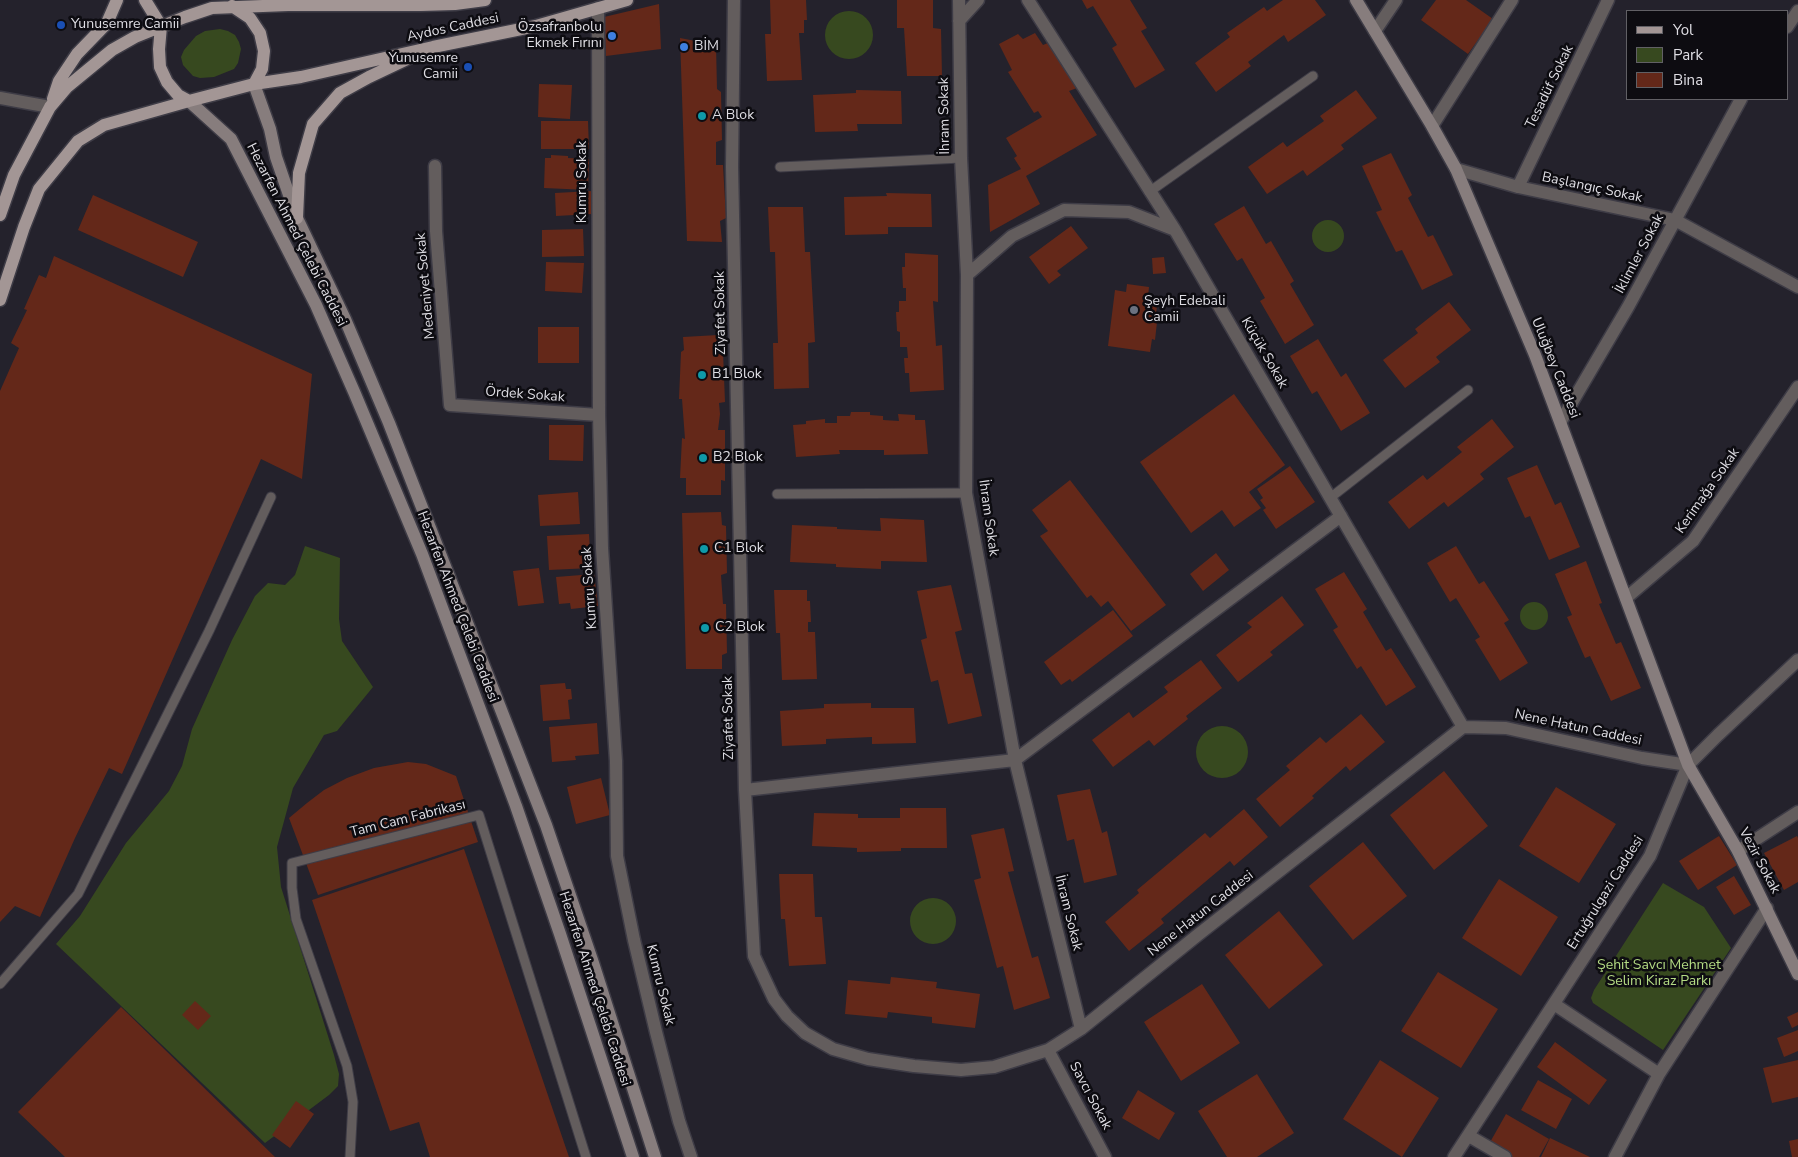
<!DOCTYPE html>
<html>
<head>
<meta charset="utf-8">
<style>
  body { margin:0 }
  #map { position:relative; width:1798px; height:1157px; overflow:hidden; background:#24222c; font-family:"Nunito Sans",sans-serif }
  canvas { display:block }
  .legend { position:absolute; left:1626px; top:10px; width:162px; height:90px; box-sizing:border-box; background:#0d0c11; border:1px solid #616065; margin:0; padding:6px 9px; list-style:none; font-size:15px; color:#dfdee4 }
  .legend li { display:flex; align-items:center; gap:10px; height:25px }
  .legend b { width:25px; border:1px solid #616065 }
</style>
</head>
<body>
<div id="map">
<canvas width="1798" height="1157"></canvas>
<ul class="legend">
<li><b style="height:6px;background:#a39695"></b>Yol</li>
<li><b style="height:14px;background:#37491f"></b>Park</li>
<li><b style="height:14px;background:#642819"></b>Bina</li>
</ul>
</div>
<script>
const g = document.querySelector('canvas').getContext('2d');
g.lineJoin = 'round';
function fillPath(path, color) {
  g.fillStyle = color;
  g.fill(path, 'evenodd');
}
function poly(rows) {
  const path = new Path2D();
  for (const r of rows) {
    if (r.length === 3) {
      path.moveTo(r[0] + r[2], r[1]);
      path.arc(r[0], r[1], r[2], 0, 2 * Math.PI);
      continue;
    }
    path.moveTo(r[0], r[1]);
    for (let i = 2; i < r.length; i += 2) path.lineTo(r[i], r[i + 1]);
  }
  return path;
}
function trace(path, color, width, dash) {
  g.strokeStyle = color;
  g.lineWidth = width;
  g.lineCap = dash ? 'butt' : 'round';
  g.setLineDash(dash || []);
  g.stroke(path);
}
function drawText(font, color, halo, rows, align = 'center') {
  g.font = font + ' "Nunito Sans",sans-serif';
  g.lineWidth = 5;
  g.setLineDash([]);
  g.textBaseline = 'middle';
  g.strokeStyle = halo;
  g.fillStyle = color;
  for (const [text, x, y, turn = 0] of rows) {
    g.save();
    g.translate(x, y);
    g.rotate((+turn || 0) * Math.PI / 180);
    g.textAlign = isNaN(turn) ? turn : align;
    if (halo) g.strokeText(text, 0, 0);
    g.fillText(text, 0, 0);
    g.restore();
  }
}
const green = poly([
  [849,35,24],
  [220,29,228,31,235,35,239,42,241,49,238,63,234,69,214,77,200,78,193,76,183,65,181,57,184,50,196,36,205,31],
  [1328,236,16],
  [305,546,340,558,339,619,342,641,373,687,337,731,324,735,293,788,277,847,281,887,334,1055,339,1074,338,1086,329,1095,265,1143,56,944,80,916,126,843,169,791,182,766,192,729,232,640,255,596,268,583,285,585,295,575],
  [1534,616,14],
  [1222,752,26],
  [1663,883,1704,907,1731,948,1663,1050,1593,1003,1591,998,1594,990],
  [933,921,23]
]);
const building = poly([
  [770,0,806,0,807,20,804,20,804,33,799,33,802,80,767,81,765,34,771,34],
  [897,0,933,0,933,28,941,29,942,76,907,76,904,28,897,28],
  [1082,0,1130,0,1147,28,1141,31,1165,70,1135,88,1112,48,1117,45,1093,6,1087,9],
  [1283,0,1315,0,1326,15,1288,42,1284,35,1248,62,1251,66,1216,92,1195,63,1230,37,1227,33,1264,7,1267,11],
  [1436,0,1466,0,1493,19,1468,54,1421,20],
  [659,4,661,49,606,56,604,17],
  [1035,33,1043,45,1050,42,1077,88,1069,91,1097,135,1026,176,1040,204,990,232,988,185,1021,169,1014,158,1017,156,1006,138,1042,117,1038,111,1034,113,1008,72,1012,70,999,44,1018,34,1023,39],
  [680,38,716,45,717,89,721,92,722,140,716,142,716,165,723,165,726,218,720,221,722,242,687,241],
  [539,84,572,85,570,119,538,117],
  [856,90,901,91,902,124,857,124,858,131,815,132,813,95,856,93],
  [1356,90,1377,118,1341,145,1344,149,1307,176,1303,170,1267,194,1248,167,1283,142,1287,147,1324,121,1320,116],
  [541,121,588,121,589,149,541,149],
  [1391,153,1412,195,1408,198,1428,237,1433,235,1453,275,1422,290,1402,250,1396,252,1376,212,1382,210,1362,166],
  [551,155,568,156,568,158,589,159,588,190,544,188,545,158,551,158],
  [592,191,592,214,556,216,555,193],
  [886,193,931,194,932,227,888,227,888,234,845,235,844,197,887,196],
  [93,195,198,242,183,277,78,230],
  [1244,206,1266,244,1271,241,1294,281,1290,284,1314,325,1285,344,1260,301,1265,298,1242,258,1237,261,1214,224],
  [768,207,803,207,805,252,810,252,815,342,808,343,809,388,774,389,773,343,778,343,775,252,770,252],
  [1071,226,1088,248,1057,271,1061,275,1049,284,1029,257],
  [583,229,584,256,542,257,542,230],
  [905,253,938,255,938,302,933,301,936,346,942,345,944,390,910,392,909,373,905,373,904,358,908,358,907,347,900,347,900,332,897,331,896,312,899,312,899,301,906,301,906,288,903,288,902,267,905,267],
  [54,256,312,374,302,479,261,459,122,774,109,768,75,838,40,917,15,906,0,922,0,391,19,348,11,343,27,310,24,309,39,275,46,278],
  [1164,257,1166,273,1153,274,1152,258],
  [546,262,584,263,582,293,545,291],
  [1127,284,1149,287,1148,298,1158,299,1155,321,1157,322,1155,340,1152,339,1150,352,1108,346,1115,290,1126,292],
  [1449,302,1471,330,1436,357,1440,362,1405,388,1383,360,1418,333,1415,329],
  [538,327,579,327,579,363,538,363],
  [718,335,718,351,723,352,725,402,719,403,720,414,718,430,725,430,725,481,721,480,721,495,686,495,686,478,680,478,682,438,685,439,682,399,679,399,681,352,684,350,683,337],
  [1318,339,1341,377,1346,373,1370,413,1341,431,1317,391,1312,394,1290,356],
  [1234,394,1285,465,1249,492,1261,508,1234,527,1222,510,1191,533,1140,462],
  [851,412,870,412,870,415,883,416,883,420,899,421,898,414,915,415,915,420,925,420,928,454,884,455,884,450,839,450,840,454,796,457,793,425,806,424,806,421,825,419,825,423,837,423,837,416,850,416],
  [1492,419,1514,447,1480,474,1484,479,1448,507,1444,502,1409,529,1388,502,1423,475,1427,480,1462,452,1457,447],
  [549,425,584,425,583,461,549,460],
  [1537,465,1555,505,1561,502,1580,547,1549,560,1530,516,1525,518,1507,478],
  [1290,466,1315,502,1276,529,1263,510,1266,508,1260,500,1263,498,1257,489],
  [1070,480,1166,605,1131,631,1108,601,1101,607,1091,595,1087,598,1040,536,1048,531,1032,510],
  [578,492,580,524,540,526,538,495],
  [721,512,722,525,726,526,727,573,721,575,723,604,726,604,727,653,722,655,722,669,686,669,682,513],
  [880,518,924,520,927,562,881,561,881,569,836,567,836,564,790,562,792,525,837,527,837,529,881,531],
  [589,534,591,568,549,570,547,536],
  [1456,546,1479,584,1484,581,1509,620,1504,623,1528,663,1500,681,1475,640,1480,637,1456,598,1450,602,1427,563],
  [1216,553,1229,570,1203,591,1190,574],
  [1586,561,1602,603,1599,604,1616,644,1621,642,1641,688,1611,701,1590,656,1585,658,1567,617,1572,615,1555,574],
  [539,568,544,603,518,606,513,571],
  [1344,572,1367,609,1363,612,1386,651,1391,648,1416,687,1386,706,1361,666,1357,669,1333,630,1338,627,1315,589],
  [594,574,598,606,571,609,570,603,559,604,556,577],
  [951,585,962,630,955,632,965,674,972,673,982,716,948,724,938,680,931,682,921,640,927,638,917,591],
  [774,590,807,590,807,601,810,601,811,622,808,622,808,632,815,632,817,679,782,680,780,633,776,633],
  [1282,596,1304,625,1270,652,1273,655,1238,682,1216,655,1252,627,1247,623],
  [1113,610,1133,636,1072,682,1070,679,1061,685,1044,662],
  [1201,660,1222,688,1186,716,1188,719,1154,746,1149,740,1113,767,1092,740,1129,712,1133,718,1168,692,1164,687],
  [565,683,566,689,571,689,572,699,568,700,570,719,543,721,540,685],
  [871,703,871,708,914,708,916,743,872,744,872,737,826,739,826,744,782,746,780,711,824,708,824,704],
  [1361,714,1385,742,1350,771,1346,766,1312,796,1314,798,1280,827,1256,799,1290,770,1286,766,1320,737,1326,743],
  [597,723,599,754,575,756,576,760,552,762,549,727],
  [408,762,426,764,456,776,478,842,318,895,289,818,307,803,324,790,347,778,374,768],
  [1444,771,1488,826,1434,870,1390,815],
  [601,778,610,815,576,824,567,787],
  [1556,787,1616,824,1579,883,1519,846],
  [1090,789,1102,833,1107,831,1117,875,1084,883,1074,839,1067,841,1057,795],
  [900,808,946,808,947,848,901,848,901,851,857,852,857,848,812,846,814,813,858,814,858,818,900,818],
  [1244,809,1268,837,1234,866,1230,861,1161,919,1164,923,1129,951,1105,922,1139,893,1137,890,1205,833,1210,838],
  [1004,828,1014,871,1008,872,1020,916,1032,958,1038,956,1050,998,1014,1010,1003,966,997,968,974,880,981,878,971,835],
  [1719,836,1737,865,1698,890,1679,861],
  [1797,836,1798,838,1798,882,1784,890,1764,853],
  [1363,842,1407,896,1353,940,1309,886],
  [464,849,569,1157,430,1157,419,1122,390,1131,312,900],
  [779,874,813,874,815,917,822,917,826,964,789,966,785,919,781,919],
  [1734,876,1751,905,1734,915,1716,887],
  [1499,879,1558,917,1521,976,1462,938],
  [1279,911,1323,965,1269,1009,1225,955],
  [1438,972,1498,1009,1461,1068,1401,1031],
  [891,977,937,982,936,988,980,994,975,1028,932,1023,932,1017,888,1012,887,1018,845,1014,848,980,890,984],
  [1202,984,1240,1043,1181,1081,1144,1022],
  [195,1001,211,1016,198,1030,182,1015],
  [121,1007,275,1157,65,1157,18,1112],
  [1798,1012,1798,1025,1792,1028,1787,1017],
  [1798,1030,1798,1051,1784,1057,1777,1038],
  [1555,1042,1607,1080,1589,1105,1537,1067],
  [1380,1060,1439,1098,1402,1157,1343,1119],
  [1798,1060,1798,1097,1772,1103,1763,1068],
  [1257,1074,1294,1133,1257,1157,1227,1157,1198,1111],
  [1538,1080,1572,1099,1556,1129,1521,1110],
  [1138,1090,1175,1113,1159,1140,1122,1118],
  [296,1101,314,1114,290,1148,272,1135],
  [1506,1114,1549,1139,1539,1157,1512,1157,1489,1144],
  [1550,1138,1590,1157,1541,1157],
  [1798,1139,1798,1157,1792,1157,1789,1141]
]);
const lane = poly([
  [780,167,961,158],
  [1149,192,1313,76],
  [777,494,966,493],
  [1330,498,1468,390],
  [0,984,78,894,209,631,271,497],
  [350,1157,353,1102,347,1066,296,919,292,888,292,863,479,815,586,1157]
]);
const street = poly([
  [734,0,732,167,745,790,754,956,774,999,787,1016,805,1033,833,1049,868,1059,914,1066,961,1070,994,1067,1048,1050,1081,1029,1199,934,1463,727,1506,728,1642,758,1688,765],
  [959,0,961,158,967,275,966,493,1015,760,1081,1029],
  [1028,0,1175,230,1463,727],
  [598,8,599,415,602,548,616,761,617,856,634,940,656,1032,679,1121,691,1157],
  [959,21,978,0],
  [1787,27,1798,11],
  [1375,31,1396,0],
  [0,98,50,107],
  [1432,126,1512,0],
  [435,166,436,231,450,405,599,415],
  [1456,169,1518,187,1675,220,1798,287],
  [1518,187,1608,0],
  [967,275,1012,236,1064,210,1129,212,1175,230],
  [1561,421,1628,307,1741,99],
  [1626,598,1693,541,1798,387],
  [745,790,1015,760,1341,516],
  [1738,851,1798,812],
  [1554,1004,1659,1074],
  [1048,1050,1105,1157],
  [1469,1136,1505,1157],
  [1454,1157,1650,856,1688,765,1718,735,1798,660],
  [1615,1157,1659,1074,1767,908]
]);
const secondary = poly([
  [1356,0,1432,126,1456,169,1535,355,1688,765,1738,851,1798,974],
  [254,84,270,129,276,157,297,218,345,319,389,423,546,825,593,963,655,1157],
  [189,101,231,139,316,305,355,394,422,554,516,806,560,934,633,1157]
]);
const primary = poly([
  [145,0,161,26,159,49,160,67,167,82,178,95,189,101],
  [232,6,250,18,260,33,264,51,262,69,254,84],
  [53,99,59,81,77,54,107,23,117,0],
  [0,215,14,175,50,107,67,87,112,50,135,37,185,17,212,8,288,5,421,5,455,4,485,0],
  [297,218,299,173,313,124,340,93,369,77,409,58],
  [0,300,24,227,39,189,78,141,104,125,189,101,254,84,301,77,433,47,536,26,627,0]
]);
const markers = [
  [61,25,5,"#1a4fb4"],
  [612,36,5,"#3f7fe0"],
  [684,47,5,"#3f7fe0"],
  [468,67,5,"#1a4fb4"],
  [702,116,5,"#0f9aa8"],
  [1134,310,5,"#6b7280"],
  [702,375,5,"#0f9aa8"],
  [703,458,5,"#0f9aa8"],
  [704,549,5,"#0f9aa8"],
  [705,628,5,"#0f9aa8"]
];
const poiNames = [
  ["Yunusemre Camii",71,25],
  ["Özsafranbolu",602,28,"right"],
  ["Ekmek Fırını",602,44,"right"],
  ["BİM",694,47],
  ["Yunusemre",458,59,"right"],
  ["Cami̇i̇",458,75,"right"],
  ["A Blok",712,116],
  ["Şeyh Edebali",1144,302],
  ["Camii",1144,318],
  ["B1 Blok",712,375],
  ["B2 Blok",713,458],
  ["C1 Blok",714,549],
  ["C2 Blok",715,628]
];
const streetNames = [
  ["Aydos Caddesi",453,28,-12],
  ["Tesadüf Sokak",1550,87,-64],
  ["İhram Sokak",945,116,-91],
  ["Kumru Sokak",583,182,-90],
  ["Başlangıç Sokak",1592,188,12],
  ["Hezarfen Ahmed Çelebi Caddesi",296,235,63],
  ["İklimler Sokak",1640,254,-62],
  ["Medeniyet Sokak",426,286,-95],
  ["Ziyafet Sokak",721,313,-91],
  ["Küçük Sokak",1264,353,60],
  ["Uluğbey Caddesi",1555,368,68],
  ["Ördek Sokak",525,395,4],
  ["Kerimağa Sokak",1708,491,-55],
  ["İhram Sokak",988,518,82],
  ["Kumru Sokak",590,588,-94],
  ["Hezarfen Ahmed Çelebi Caddesi",457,607,69],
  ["Ziyafet Sokak",729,718,-91],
  ["Nene Hatun Caddesi",1578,728,12],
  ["Tam Cam Fabrikası",408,819,-14],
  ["Vezir Sokak",1759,861,62],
  ["Ertuğrulgazi Caddesi",1606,893,-58],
  ["İhram Sokak",1068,913,76],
  ["Nene Hatun Caddesi",1201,914,-38],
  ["Kumru Sokak",660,985,76],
  ["Hezarfen Ahmed Çelebi Caddesi",594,989,72],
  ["Savcı Sokak",1090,1096,62]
];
const parkNames = [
  ["Şehit Savcı Mehmet",1659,966],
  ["Selim Kiraz Parkı",1659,982]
];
fillPath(green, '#37491f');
fillPath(building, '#642819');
trace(lane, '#3e3c46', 11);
trace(street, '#3e3c46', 15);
trace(secondary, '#3e3c46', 15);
trace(primary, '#3e3c46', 15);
trace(lane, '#635d5d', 9);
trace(street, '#635d5d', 12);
trace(secondary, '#877d7d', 12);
trace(primary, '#a39695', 12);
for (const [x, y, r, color] of markers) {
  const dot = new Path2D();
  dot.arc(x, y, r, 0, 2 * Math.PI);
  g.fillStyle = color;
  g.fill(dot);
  trace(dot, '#0d0c11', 2);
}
drawText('14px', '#dfdee4', '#0d0c11', poiNames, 'left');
drawText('14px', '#dfdee4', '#0d0c11', streetNames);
drawText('14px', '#b4db84', '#0d0c11', parkNames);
</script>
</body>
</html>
